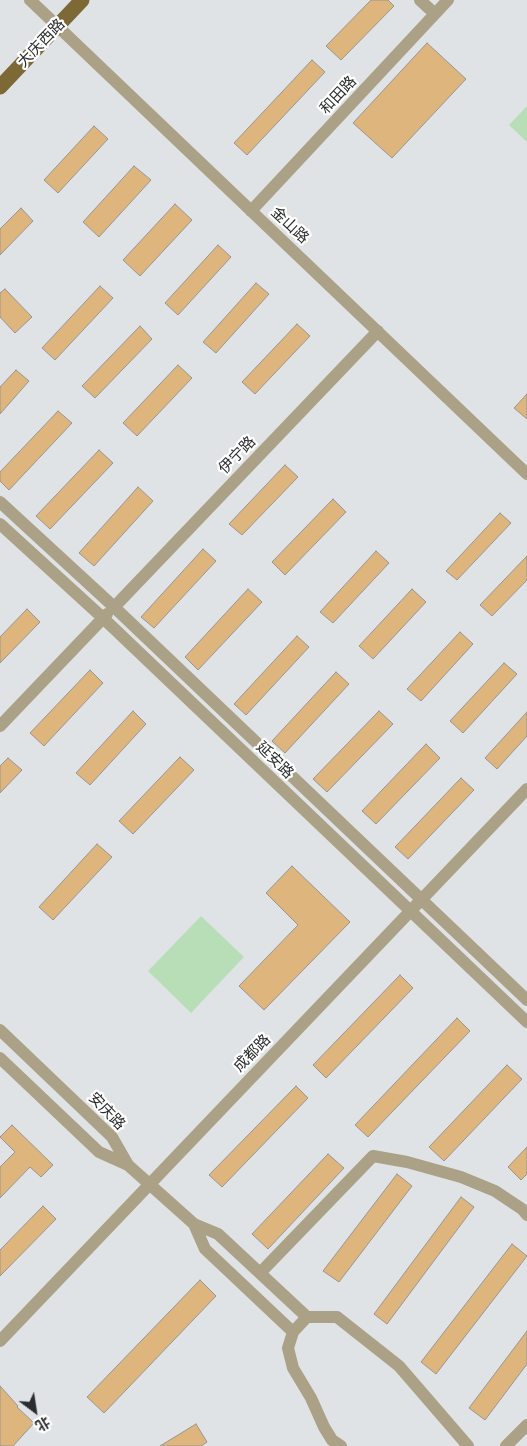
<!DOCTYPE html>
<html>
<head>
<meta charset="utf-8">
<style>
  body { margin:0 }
  #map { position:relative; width:527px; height:1446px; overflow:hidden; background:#e0e3e6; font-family:Lato,"Noto Sans SC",sans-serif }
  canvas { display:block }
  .north { position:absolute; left:10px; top:1386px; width:50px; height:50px; -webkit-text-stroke:4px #fff; paint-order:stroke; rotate:149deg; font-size:14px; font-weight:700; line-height:20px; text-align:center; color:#2b2c2d }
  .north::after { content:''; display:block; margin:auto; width:18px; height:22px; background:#2b2c2d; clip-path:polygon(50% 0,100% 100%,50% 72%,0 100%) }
</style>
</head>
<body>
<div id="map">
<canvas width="527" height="1446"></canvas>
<div class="north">北</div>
</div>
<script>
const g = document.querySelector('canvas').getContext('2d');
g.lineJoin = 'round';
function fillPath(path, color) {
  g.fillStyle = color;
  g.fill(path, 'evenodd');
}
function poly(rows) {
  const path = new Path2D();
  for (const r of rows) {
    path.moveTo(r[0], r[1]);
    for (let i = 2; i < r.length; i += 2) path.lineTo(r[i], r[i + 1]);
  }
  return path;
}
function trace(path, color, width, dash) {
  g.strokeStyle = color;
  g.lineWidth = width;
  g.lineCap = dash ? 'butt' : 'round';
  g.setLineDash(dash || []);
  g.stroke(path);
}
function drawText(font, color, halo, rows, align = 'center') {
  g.font = font + ' Lato,"Noto Sans SC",sans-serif';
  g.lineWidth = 4.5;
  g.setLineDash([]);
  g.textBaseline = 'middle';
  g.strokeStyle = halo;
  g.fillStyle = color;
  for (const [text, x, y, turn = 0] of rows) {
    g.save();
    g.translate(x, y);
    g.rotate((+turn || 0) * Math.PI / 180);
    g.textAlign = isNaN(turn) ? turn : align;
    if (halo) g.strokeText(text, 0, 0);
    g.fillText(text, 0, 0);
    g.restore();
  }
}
const green = poly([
  [527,106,527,142,509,125],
  [201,916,244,957,191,1013,148,971]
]);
const building = poly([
  [371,0,388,0,394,6,341,60,326,46,371,0],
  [427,43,466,79,392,158,353,123,427,43],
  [312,60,325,72,247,155,234,143,312,60],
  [94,126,108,139,58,193,44,180,94,126],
  [134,166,151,180,99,237,83,222,134,166],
  [175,204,192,220,140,276,123,260,175,204],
  [21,208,33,221,0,255,0,229,21,208],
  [218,245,231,257,178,315,165,303,218,245],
  [256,283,269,294,216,353,203,342,256,283],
  [100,286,113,298,55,360,42,348,100,286],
  [5,289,32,317,15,333,0,317,0,293,5,289],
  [297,324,310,336,255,394,242,382,297,324],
  [140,326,152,339,95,398,82,386,140,326],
  [178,365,192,378,137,436,123,423,178,365],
  [16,370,29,381,0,414,0,387,16,370],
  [527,394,527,419,514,408,527,394],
  [58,411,72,423,9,490,0,481,0,472,58,411],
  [99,450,113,463,50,529,36,516,99,450],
  [285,465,298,477,242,535,229,524,285,465],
  [138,487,153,501,94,566,79,553,138,487],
  [333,499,346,512,285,575,272,562,333,499],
  [500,513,511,523,457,580,446,571,500,513],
  [203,549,216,561,154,628,141,617,203,549],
  [376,551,389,563,333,623,320,612,376,551],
  [527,556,527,580,492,616,480,605,527,556],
  [248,589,262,602,198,670,185,657,248,589],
  [412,589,426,602,373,659,359,646,412,589],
  [27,609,40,622,0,663,0,637,27,609],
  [460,632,473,644,421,701,407,689,460,632],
  [297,636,309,647,246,715,234,704,297,636],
  [504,663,517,674,463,733,450,721,504,663],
  [90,670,103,683,44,746,30,733,90,670],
  [336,672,349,684,285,753,272,741,336,672],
  [133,711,146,724,90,785,76,773,133,711],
  [379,711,393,724,327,792,313,779,379,711],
  [527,712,527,736,497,769,485,758,527,712],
  [426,744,440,758,376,824,362,811,426,744],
  [180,757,194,770,133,834,119,821,180,757],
  [8,758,22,770,0,793,0,766,8,758],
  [461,778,474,790,408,859,395,847,461,778],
  [97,844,112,857,53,920,39,907,97,844],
  [292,866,350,922,264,1010,239,986,298,925,266,893,292,866],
  [400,975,413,988,326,1078,313,1065,400,975],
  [457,1018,470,1031,368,1137,355,1125,457,1018],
  [507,1065,522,1079,444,1161,429,1147,507,1065],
  [296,1086,308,1098,222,1187,209,1175,296,1086],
  [12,1125,53,1165,41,1177,30,1167,0,1198,0,1167,15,1152,0,1137,12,1125],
  [527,1147,527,1174,521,1180,508,1167,527,1147],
  [328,1154,344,1168,268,1249,252,1234,328,1154],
  [397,1174,412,1186,339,1282,323,1271,397,1174],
  [461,1197,474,1207,387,1324,374,1314,461,1197],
  [43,1206,56,1219,0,1276,0,1250,43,1206],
  [512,1244,527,1256,436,1374,421,1362,512,1244],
  [200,1280,216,1296,104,1413,87,1397,200,1280],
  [527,1331,527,1364,485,1420,469,1408,527,1331],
  [0,1386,18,1406,17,1407,34,1423,13,1446,0,1446,0,1386],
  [196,1424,207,1442,201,1446,160,1446,196,1424]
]);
const minor = poly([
  [30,0,527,474],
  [420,0,435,14],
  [251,211,448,0],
  [0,502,113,606,527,1000],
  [0,524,103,618,527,1022],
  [119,602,378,331],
  [0,726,107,614],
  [0,1030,112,1137,128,1165],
  [0,1058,99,1152,128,1165,194,1224,218,1234,307,1317,337,1317,399,1366,468,1446],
  [194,1224,205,1249,293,1332],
  [260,1273,373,1156,407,1162,461,1177,495,1191,522,1209,527,1215],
  [307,1317,293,1332,288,1348,293,1368,311,1398,324,1427,332,1440,341,1446],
  [0,1341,527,789],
  [506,1446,527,1425]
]);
const major = poly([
  [0,87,82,0]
]);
const streetNames = [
  ["大庆西路",41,43,-46],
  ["和田路",338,95,-47],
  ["金山路",290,225,43],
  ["伊宁路",237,455,-46],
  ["延安路",275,760,44],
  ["成都路",252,1053,-46],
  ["安庆路",107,1111,46]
];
fillPath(green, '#b8deb8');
fillPath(building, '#deb57d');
trace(building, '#979592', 1);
trace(minor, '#aba186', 12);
trace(major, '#7d6936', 15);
drawText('15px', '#2b2c2d', '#fff', streetNames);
</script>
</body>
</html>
